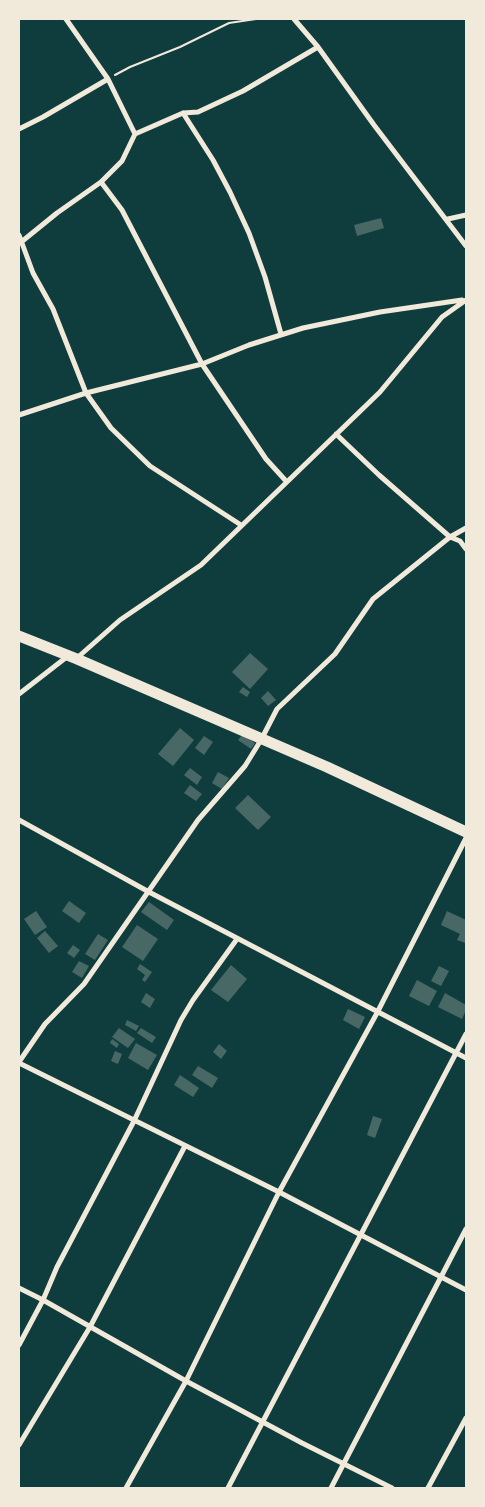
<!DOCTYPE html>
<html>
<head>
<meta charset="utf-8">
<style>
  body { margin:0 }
  #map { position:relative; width:485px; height:1507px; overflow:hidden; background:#0f3d3e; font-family:Jost,sans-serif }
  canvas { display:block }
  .frame { position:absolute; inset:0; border:20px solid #f1e9da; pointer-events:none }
</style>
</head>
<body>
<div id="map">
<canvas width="485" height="1507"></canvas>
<div class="frame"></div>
</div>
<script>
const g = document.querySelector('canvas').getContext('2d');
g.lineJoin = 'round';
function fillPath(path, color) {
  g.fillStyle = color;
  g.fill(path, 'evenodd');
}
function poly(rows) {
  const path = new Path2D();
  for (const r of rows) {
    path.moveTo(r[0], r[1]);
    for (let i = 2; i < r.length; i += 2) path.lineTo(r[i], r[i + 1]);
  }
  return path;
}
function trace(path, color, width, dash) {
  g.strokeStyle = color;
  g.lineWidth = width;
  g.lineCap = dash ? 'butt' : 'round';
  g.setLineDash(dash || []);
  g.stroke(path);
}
const building = poly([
  [381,218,384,228,357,236,354,225],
  [250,653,268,669,250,689,232,672],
  [243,687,250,692,247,697,239,692],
  [268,691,276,700,268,706,261,698],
  [180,728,194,740,173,766,158,754],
  [242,735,255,743,251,749,238,740],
  [204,736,213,742,204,755,195,748],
  [190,768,202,777,197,785,184,775],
  [218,772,229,778,222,789,212,783],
  [190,785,202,794,196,801,184,793],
  [248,795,271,817,258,830,235,808],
  [69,901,86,913,79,923,62,911],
  [149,902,174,920,167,930,141,912],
  [36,911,47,927,35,935,24,919],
  [447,911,466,920,466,940,465,943,457,940,460,934,441,925],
  [137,925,158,939,143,961,122,947],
  [45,931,58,946,49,953,37,938],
  [98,934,108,940,95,960,85,954],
  [73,945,80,950,74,958,67,953],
  [79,961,89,966,82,978,72,972],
  [140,964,152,972,145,982,142,980,145,975,137,969],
  [231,965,247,979,228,1002,211,990],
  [439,966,449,971,441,986,431,981],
  [417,980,437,991,429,1006,409,996],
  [146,993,155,999,150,1008,141,1002],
  [445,993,466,1005,466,1010,462,1019,438,1007],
  [348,1009,365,1017,359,1029,343,1020],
  [127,1020,139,1026,136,1031,125,1025],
  [119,1028,135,1039,128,1048,112,1037],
  [141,1028,156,1037,152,1043,137,1033],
  [112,1039,119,1044,117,1048,110,1043],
  [136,1043,157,1055,148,1070,128,1058],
  [219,1044,227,1051,221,1059,213,1052],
  [115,1051,122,1054,118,1064,111,1061],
  [198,1066,218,1078,212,1088,192,1075],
  [180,1075,199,1088,193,1097,174,1085],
  [373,1116,382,1119,375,1138,367,1135]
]);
const path = poly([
  [115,75,130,67,180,47,229,23,256,19]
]);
const minor = poly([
  [66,19,108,79,135,134],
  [294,19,318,47,374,125,466,246],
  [183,113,213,160,230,192,249,233,265,277,281,334],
  [19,129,43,117,108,79],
  [101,182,122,210,202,364,266,459,286,481],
  [448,219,466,215],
  [19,235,33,273,53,309,86,393,111,428,150,466,241,525],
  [20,243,57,213,101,182,122,161,135,134,183,113,198,112,243,91,318,47],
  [19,415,86,393,202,364,249,345,303,328,380,312,462,300],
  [336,434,379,475,450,537,460,541,466,549],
  [77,658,120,620,201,565,380,392,442,317,466,300],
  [19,694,68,656],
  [19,820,149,892,466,1058],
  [19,1062,45,1024,84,984,198,820,245,766,261,740,277,709,335,654,373,599,450,537,466,528],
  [19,1063,279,1192,466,1290],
  [19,1288,43,1300,186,1381,302,1443,392,1488],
  [19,1345,43,1300,57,1267,134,1121,181,1020,193,1000,237,939],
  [19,1445,90,1327,185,1146],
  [126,1488,186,1381,279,1192,377,1013,466,838],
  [228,1488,466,1034],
  [331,1488,466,1229],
  [428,1488,466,1418]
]);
const primary = poly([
  [19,636,77,659,327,767,466,832]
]);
fillPath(building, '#486865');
trace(path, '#f1e9da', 2);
trace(minor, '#f1e9da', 5);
trace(primary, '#f1e9da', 11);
</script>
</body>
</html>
